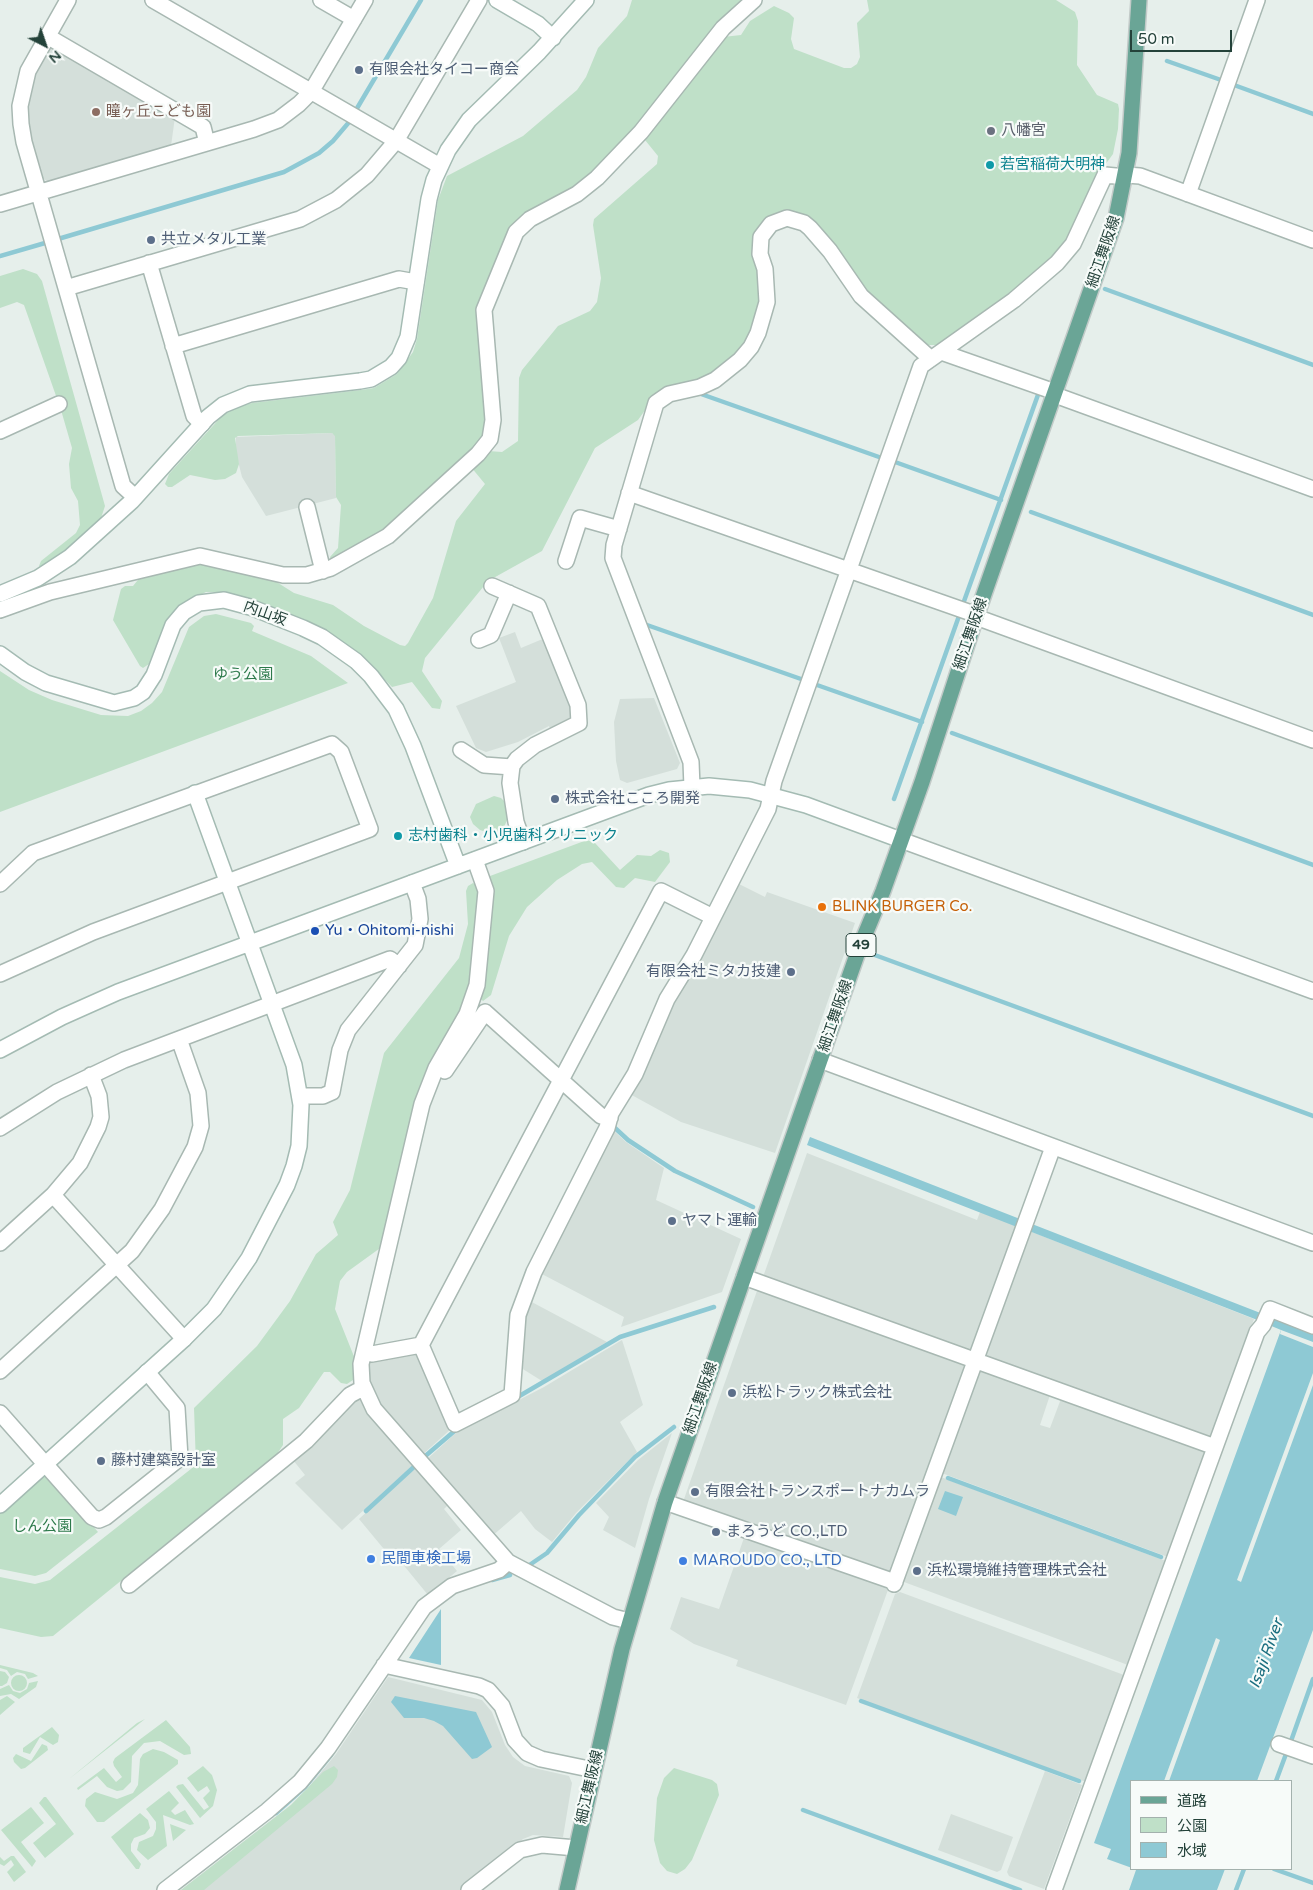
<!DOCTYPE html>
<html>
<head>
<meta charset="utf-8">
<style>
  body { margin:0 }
  #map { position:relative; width:1313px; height:1890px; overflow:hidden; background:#e6efeb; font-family:"Varela Round","Noto Sans JP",sans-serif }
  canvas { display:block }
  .legend { position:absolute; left:1130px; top:1780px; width:162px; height:90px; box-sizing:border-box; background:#f7fbf9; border:1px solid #a3b1ad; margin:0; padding:6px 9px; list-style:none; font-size:15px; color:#24423a }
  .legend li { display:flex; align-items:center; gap:10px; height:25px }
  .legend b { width:25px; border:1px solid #a3b1ad }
  .north { position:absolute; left:20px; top:20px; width:50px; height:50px; -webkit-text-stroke:4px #f7fbf9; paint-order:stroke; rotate:139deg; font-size:14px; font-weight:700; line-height:20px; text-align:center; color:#24423a }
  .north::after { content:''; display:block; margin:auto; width:18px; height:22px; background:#24423a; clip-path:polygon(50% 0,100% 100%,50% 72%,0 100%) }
  .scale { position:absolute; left:1130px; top:30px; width:102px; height:22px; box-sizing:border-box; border:2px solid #24423a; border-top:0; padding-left:6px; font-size:15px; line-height:18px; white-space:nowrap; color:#24423a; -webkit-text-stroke:4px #f7fbf9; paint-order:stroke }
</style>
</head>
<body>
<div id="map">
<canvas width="1313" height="1890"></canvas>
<ul class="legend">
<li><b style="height:6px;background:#6aa596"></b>道路</li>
<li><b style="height:14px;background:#bfe0c8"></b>公園</li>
<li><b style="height:14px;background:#8ec9d4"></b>水域</li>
</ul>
<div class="north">N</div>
<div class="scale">50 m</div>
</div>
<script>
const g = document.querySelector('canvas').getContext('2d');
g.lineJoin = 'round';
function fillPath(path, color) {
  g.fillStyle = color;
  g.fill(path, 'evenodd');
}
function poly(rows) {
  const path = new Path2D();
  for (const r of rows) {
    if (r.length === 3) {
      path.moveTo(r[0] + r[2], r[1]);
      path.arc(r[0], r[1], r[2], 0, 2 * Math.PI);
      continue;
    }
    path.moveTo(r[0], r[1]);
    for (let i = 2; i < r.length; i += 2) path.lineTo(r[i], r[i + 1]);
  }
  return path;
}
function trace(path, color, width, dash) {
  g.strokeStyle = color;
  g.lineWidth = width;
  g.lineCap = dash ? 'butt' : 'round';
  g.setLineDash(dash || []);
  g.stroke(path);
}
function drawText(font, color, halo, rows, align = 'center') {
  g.font = font + ' "Varela Round","Noto Sans JP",sans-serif';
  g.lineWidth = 4.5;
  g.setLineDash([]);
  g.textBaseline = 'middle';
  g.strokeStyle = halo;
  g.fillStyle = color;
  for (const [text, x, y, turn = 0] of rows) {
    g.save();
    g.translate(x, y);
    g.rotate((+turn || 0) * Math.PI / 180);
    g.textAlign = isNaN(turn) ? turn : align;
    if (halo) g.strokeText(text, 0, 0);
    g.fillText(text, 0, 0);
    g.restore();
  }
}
const built = poly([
  [53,46,175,117,171,146,49,182,40,177,30,140,27,107,34,73,47,47],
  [332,433,335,435,336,498,266,516,242,477,236,453,236,437],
  [515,632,521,648,545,638,573,706,574,720,551,731,549,726,518,742,486,752,476,748,456,706,516,682,499,638],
  [654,698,680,763,677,769,627,783,620,780,616,761,614,722,620,699],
  [735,882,765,897,767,892,855,923,775,1153,681,1122,628,1093,662,1020],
  [612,1129,626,1142,664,1168,656,1200,741,1239,722,1292,621,1327,624,1317,538,1272],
  [807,1153,977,1220,980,1212,1019,1227,974,1353,763,1277],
  [1027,1230,1254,1319,1210,1441,984,1359],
  [758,1288,970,1365,894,1572,889,1575,683,1502],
  [528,1300,607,1342,542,1381,518,1366],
  [622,1340,643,1405,620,1422,637,1452,576,1513,552,1542,535,1529,521,1511,491,1537,425,1461,457,1432,544,1387],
  [420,1352,452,1428,421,1456,378,1406,369,1391,367,1361],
  [978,1366,1051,1392,1040,1425,1050,1428,1062,1396,1194,1444,1206,1452,1168,1557,939,1472],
  [361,1396,414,1464,342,1530,295,1483,305,1475,293,1460],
  [672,1433,649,1499,635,1548,603,1530,609,1517,596,1503,638,1460],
  [416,1466,449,1504,444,1509,461,1530,439,1549,457,1571,428,1595,392,1551,388,1554,359,1519],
  [938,1476,1166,1561,1128,1665,904,1582,901,1577],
  [745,1535,885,1584,888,1590,846,1705,736,1666,738,1660,694,1644,670,1629,681,1597,719,1609],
  [900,1592,1124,1675,1086,1782,857,1698,895,1594],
  [388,1677,482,1700,492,1712,505,1745,513,1757,525,1766,569,1776,572,1783,563,1837,533,1835,523,1839,460,1890,181,1890,291,1805,307,1789,336,1754],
  [1045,1771,1082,1785,1044,1889,1009,1876,1007,1872],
  [951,1814,1013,1837,1001,1870,997,1872,938,1850]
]);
const green = poly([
  [632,0,746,0,642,122,588,180,528,215,482,300,488,420,481,444,391,527,331,561,330,557,338,548,341,505,336,497,335,436,332,433,238,436,235,438,239,464,236,473,225,479,215,480,190,475,172,487,168,487,165,484,169,474,221,417,235,408,252,403,361,390,374,388,397,374,413,352,417,339,438,200,447,176,523,136,577,90,586,77,598,48,627,16],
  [867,0,1056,0,1075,12,1078,21,1077,65,1097,95,1118,104,1119,109,1118,129,1113,154,1097,176,1061,251,1010,295,946,340,937,345,927,345,918,340,866,292,807,218,787,212,755,235,754,255,759,271,761,301,758,316,745,344,725,366,698,381,658,392,638,420,595,448,542,551,488,581,425,658,422,671,442,701,440,709,432,708,412,682,392,687,361,655,326,630,252,599,226,592,206,592,178,606,166,621,149,664,143,668,140,666,113,620,121,589,125,586,133,586,142,575,200,561,275,581,294,593,333,605,364,626,400,645,405,646,408,643,433,598,456,521,485,484,471,467,488,451,502,452,518,441,519,378,522,370,558,326,590,311,597,302,601,278,593,225,594,219,657,164,658,156,645,140,646,134,723,37,741,35,750,21,774,6,789,13,794,18,791,39,794,49,844,68,851,68,857,64,860,57,857,23,869,11],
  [23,269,37,274,42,281,105,506,100,521,65,551,42,568,39,566,41,561,76,533,80,525,78,501,71,488,69,464,72,448,61,410,24,305,17,302,0,308,0,276],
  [216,614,251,623,254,626,252,631,311,656,348,683,0,812,0,671,29,690,52,700,101,715,128,716,141,711,152,703,162,692,189,627,204,616],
  [494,796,501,798,505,802,509,816,504,827,499,832,490,833,480,830,473,824,470,817,476,804],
  [587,840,595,843,620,870,637,855,651,856,660,850,669,853,670,862,655,882,635,878,624,888,616,887,592,862,582,864,557,880,527,907,509,936,491,995,483,1001,480,998,490,876],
  [473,883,480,887,472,984,455,1026,383,1246,347,1272,340,1281,335,1309,355,1359,356,1373,353,1380,347,1384,341,1383,330,1372,324,1372,299,1408,283,1419,283,1445,277,1454,53,1636,41,1637,0,1628,0,1577,35,1584,50,1580,196,1465,194,1408,257,1346,290,1301,316,1254,338,1235,333,1222,350,1190,384,1053,459,958,468,924,466,891,468,886],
  [43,1474,49,1475,98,1532,46,1573,35,1576,0,1569,0,1513],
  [0,1665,33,1673,38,1676,28,1679,25,1674,17,1672,11,1676,7,1670,0,1668],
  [0,1671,5,1672,9,1677,7,1683,2,1686,0,1686],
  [19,1683,8],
  [38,1681,36,1687,19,1699,11,1694,0,1696,0,1689,9,1685,13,1691,20,1693,27,1689,29,1683],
  [7,1696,15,1702,0,1715,0,1700],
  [145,1719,69,1779,137,1723],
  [166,1720,190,1747,191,1754,184,1755,160,1741,144,1743,132,1756,131,1782,123,1790,117,1791,107,1787,97,1776,78,1790,77,1788,104,1768,116,1782,122,1777,114,1766,113,1762,115,1758],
  [52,1727,59,1735,58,1742,53,1745,40,1737,30,1754,23,1752,23,1748],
  [42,1744,47,1746,48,1750,25,1768,21,1769,14,1762,13,1758,16,1754,31,1761],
  [153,1749,164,1752,178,1760,178,1764,104,1822,97,1822,85,1806,86,1799,95,1792,117,1799,133,1793,138,1785,140,1759,143,1754],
  [203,1766,212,1775,217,1790,213,1806,200,1818,176,1787,178,1785,183,1784,204,1810,209,1807,203,1798,210,1791,207,1786,198,1792,187,1778],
  [334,1766,338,1770,337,1777,332,1784,204,1890,181,1890,291,1805,323,1772],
  [674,1768,712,1780,717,1784,719,1795,692,1860,685,1869,677,1874,667,1871,660,1863,654,1840,657,1798,664,1778],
  [169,1791,179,1803,171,1811,175,1815,185,1810,194,1824,190,1825,163,1815,167,1846,148,1860,137,1850,139,1842,153,1836,156,1829,156,1822,146,1809],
  [44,1797,46,1797,74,1834,45,1858,33,1843,56,1824,39,1803],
  [31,1807,44,1823,21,1842,36,1861,32,1867,1,1830],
  [140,1813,148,1820,150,1828,145,1834,134,1838,131,1844,131,1851,141,1864,139,1869,136,1869,111,1837],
  [170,1824,186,1830,173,1841],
  [11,1856,14,1856,26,1872,14,1882,7,1872,14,1865,11,1860,4,1866,0,1864,0,1857,4,1861]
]);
const water = poly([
  [810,1137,1020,1219,1017,1227,807,1145],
  [1032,1224,1263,1314,1260,1321,1029,1231],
  [1272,1318,1313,1334,1313,1630,1257,1781,1132,1781,1132,1868,1107,1859,1111,1849,1094,1843,1281,1330,1269,1325],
  [945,1491,963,1497,956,1516,938,1509],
  [441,1609,441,1665,409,1658],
  [395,1696,476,1712,492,1747,477,1758,472,1759,443,1726,434,1721,424,1718,404,1718,391,1702],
  [1135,1869,1225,1869,1217,1890,1129,1890,1136,1870]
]);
const pier = poly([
  [1281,1330,1313,1342,1313,1347,1280,1334],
  [1313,1373,1313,1385,1241,1582,1237,1580],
  [1216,1638,1220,1640,1169,1781,1164,1781]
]);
const stream = poly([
  [1167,61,1221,80],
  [1234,85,1313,114],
  [356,110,421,0],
  [58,239,284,172,319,153,333,141,350,121],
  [0,256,45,243],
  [1105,289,1313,365],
  [701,394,879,457],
  [895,462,1001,500],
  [1031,512,1313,615],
  [963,604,1039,392],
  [647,625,801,679],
  [817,685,922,722],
  [952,733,1313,865],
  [894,799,959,616],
  [872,954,1313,1116],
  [615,1128,628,1140,675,1171,753,1207],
  [516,1398,620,1337,714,1307],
  [423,1458,458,1428],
  [948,1478,1161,1557],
  [366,1511,416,1465],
  [528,1566,547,1553,579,1515,635,1457,674,1427],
  [492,1580,510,1575],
  [861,1701,1079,1781],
  [1291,1741,1313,1679],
  [1276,1781,1286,1754],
  [803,1810,1020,1890],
  [276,1813,305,1787,331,1755],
  [1274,1869,1313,1883],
  [1236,1890,1244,1869]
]);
const street = poly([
  [68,0,28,71,20,106,21,124,24,142,123,486,135,497],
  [153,0,440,166],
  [321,0,354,19],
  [47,36,203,127,207,143],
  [1126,175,1140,176,1313,240],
  [1188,194,1257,0],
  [0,204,254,129,278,120,299,104,311,92,365,0],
  [149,263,194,416,202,424],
  [66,288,300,219,336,200,367,175,396,141,479,0],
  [173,346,399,279,416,282],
  [941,352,1055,392],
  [1055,395,1313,489],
  [0,431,59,404],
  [629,493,977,615],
  [307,507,323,571],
  [566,561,580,518,619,529],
  [492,586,538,606,578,705,579,723,535,745,517,759,512,766,510,783,516,822,523,842],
  [0,610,50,592,200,556,283,575,307,575,331,568,388,536,478,454,490,439,493,420,484,310,516,232,530,219,577,194,597,178,641,132,723,28,754,0],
  [976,617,1313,740],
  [479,640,491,635,509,593],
  [461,750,484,765,512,767],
  [692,787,691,762,613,558,614,545,656,403,669,394,700,387,715,380,740,360,751,347,758,333,767,302,765,269,760,254,761,237,771,224,787,218,804,223,810,228,830,251,861,296,931,359],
  [901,840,1313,991],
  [475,860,486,891,477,985,467,1014,436,1068,422,1104,361,1364,362,1383,374,1409,508,1562,613,1617,629,1621],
  [0,884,33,853,332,744,341,752,370,829,93,932,0,974],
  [820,1060,1313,1243],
  [445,1071,485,1012,601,1116,610,1118],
  [300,1096,323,1096,332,1092,340,1050,348,1030,415,945,420,919,418,899,412,883],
  [0,1128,57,1092,124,1060,390,959,399,966],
  [53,1195,184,1339],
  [0,1243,53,1195,80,1163,98,1127,101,1117,99,1096,91,1075],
  [744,1277,1215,1447],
  [421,1345,455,1424,512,1395,518,1315,534,1272,607,1128,611,1113,635,1074,667,999,694,955,768,809,774,781,921,366,1014,300,1057,263,1073,244,1105,175,1126,177],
  [364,1352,372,1354,421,1345,661,891,713,917],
  [0,1371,132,1251,162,1209,195,1147,201,1126,198,1093,179,1039],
  [0,1413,92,1517,99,1520,106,1517,180,1458,177,1408,147,1372],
  [665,1502,895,1582],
  [894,1584,1053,1147],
  [129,1585,306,1441,350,1395,363,1388],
  [384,1665,479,1686,488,1690,502,1706,515,1740,527,1753,541,1759,594,1770],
  [1279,1744,1313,1756],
  [165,1890,267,1811,300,1782,328,1748,424,1607,452,1586,499,1570,508,1562],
  [469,1890,520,1850,542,1845,576,1848],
  [1054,1890,1257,1332,1263,1325,1270,1309,1313,1326]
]);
const secondary = poly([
  [497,0,538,24,553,38],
  [0,594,38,578,70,557,132,501,208,417,223,405,250,394,360,381,371,379,391,367,399,358,408,337,429,199,434,180,448,150,469,120,539,52,586,0],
  [0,654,25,672,46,683,114,703,134,698,143,692,154,675,173,625,184,612,199,603,224,600,250,607,303,628,322,637,356,661,371,676,396,709,413,746,458,866],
  [0,1050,62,1017,118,992,649,795,669,790,709,786,750,790,806,805,901,840],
  [0,1505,184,1339,214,1309,249,1258,287,1185,294,1166,299,1146,301,1105,294,1065,195,793]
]);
const primary = poly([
  [567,1890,622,1649,665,1502,859,949,883,891,922,782,976,617,1116,218,1129,153,1139,0]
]);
const markers = [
  [359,70,5,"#5c6f8a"],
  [96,112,5,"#8d6e63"],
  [991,131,5,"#6b7280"],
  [990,165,5,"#0f9aa8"],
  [151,240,5,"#5c6f8a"],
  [555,799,5,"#5c6f8a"],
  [398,836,5,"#0f9aa8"],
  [822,907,5,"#e8710a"],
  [315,931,5,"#1a4fb4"],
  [791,972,5,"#5c6f8a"],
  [672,1221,5,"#5c6f8a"],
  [732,1393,5,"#5c6f8a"],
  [101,1461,5,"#5c6f8a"],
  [695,1492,5,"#5c6f8a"],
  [716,1532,5,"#5c6f8a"],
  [371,1559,5,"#3f7fe0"],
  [683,1561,5,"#3f7fe0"],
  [917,1571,5,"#5c6f8a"]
];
const shields = [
  [861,945,30]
];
const shieldNames = [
  ["49",861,945]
];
const serviceNames = [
  ["有限会社タイコー商会",369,70],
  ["共立メタル工業",161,240],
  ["株式会社こころ開発",565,799],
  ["有限会社ミタカ技建",781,972,"right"],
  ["ヤマト運輸",682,1221],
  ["浜松トラック株式会社",742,1393],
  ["藤村建築設計室",111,1461],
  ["有限会社トランスポートナカムラ",705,1492],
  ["まろうど CO.,LTD",726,1532],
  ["浜松環境維持管理株式会社",927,1571]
];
const educationNames = [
  ["瞳ヶ丘こども園",106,112]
];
const worshipNames = [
  ["八幡宮",1001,131]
];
const cultureNames = [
  ["若宮稲荷大明神",1000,165],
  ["志村歯科・小児歯科クリニック",408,836]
];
const streetNames = [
  ["細江舞阪線",1104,252,-71],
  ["内山坂",265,614,20],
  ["細江舞阪線",971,634,-71],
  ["細江舞阪線",836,1016,-71],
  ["細江舞阪線",701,1398,-71],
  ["細江舞阪線",590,1787,-77]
];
const parkNames = [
  ["ゆう公園",243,675],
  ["しん公園",42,1527]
];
const foodNames = [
  ["BLINK BURGER Co.",832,907]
];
const transitNames = [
  ["Yu・Ohitomi-nishi",325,931]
];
const shopNames = [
  ["民間車検工場",381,1559],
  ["MAROUDO CO., LTD",693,1561]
];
const waterNames = [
  ["Isaji River",1267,1654,-70]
];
fillPath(built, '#d4dfda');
fillPath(green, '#bfe0c8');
fillPath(water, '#8ec9d4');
fillPath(pier, '#e6efeb');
trace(stream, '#8ec9d4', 4.5);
trace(street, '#a8b8b2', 18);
trace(secondary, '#a4bbb3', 18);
trace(primary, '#c2cac8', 18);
trace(street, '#fff', 15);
trace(secondary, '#fff', 15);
trace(primary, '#6aa596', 15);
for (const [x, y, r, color] of markers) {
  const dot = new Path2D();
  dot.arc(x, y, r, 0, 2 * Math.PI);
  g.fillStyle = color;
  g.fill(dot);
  trace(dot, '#f7fbf9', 2);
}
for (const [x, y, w] of shields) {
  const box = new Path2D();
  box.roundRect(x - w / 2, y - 11.5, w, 23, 4);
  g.fillStyle = '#f7fbf9';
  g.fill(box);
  trace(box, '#24423a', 1);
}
drawText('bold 14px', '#24423a', null, shieldNames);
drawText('15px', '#4e5e75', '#f7fbf9', serviceNames, 'left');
drawText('15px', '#785e54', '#f7fbf9', educationNames, 'left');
drawText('15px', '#5b616d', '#f7fbf9', worshipNames, 'left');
drawText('15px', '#0d838f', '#f7fbf9', cultureNames, 'left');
drawText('15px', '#24423a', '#f7fbf9', streetNames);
drawText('15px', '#2d7a4b', '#f7fbf9', parkNames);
drawText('15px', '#c56008', '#f7fbf9', foodNames, 'left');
drawText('15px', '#164399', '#f7fbf9', transitNames, 'left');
drawText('15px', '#366cbe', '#f7fbf9', shopNames, 'left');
drawText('italic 16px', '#1c6f80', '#f7fbf9', waterNames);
</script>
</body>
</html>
